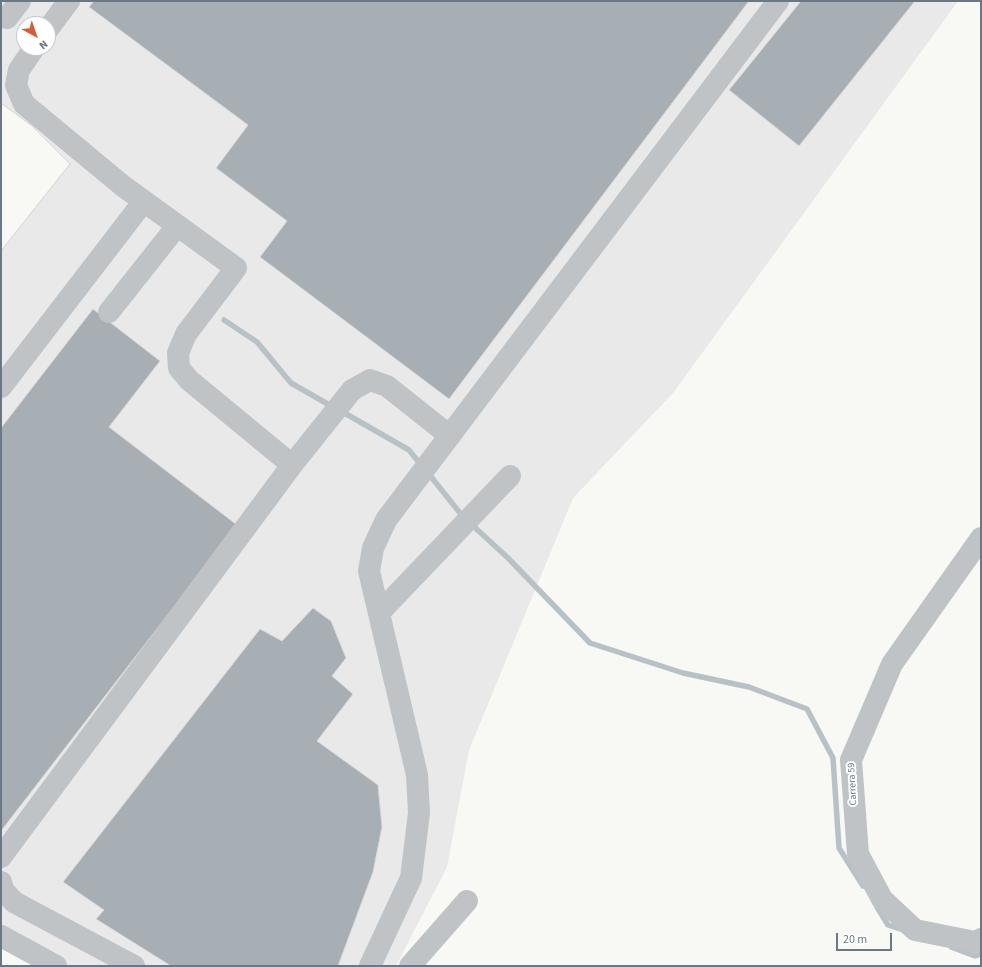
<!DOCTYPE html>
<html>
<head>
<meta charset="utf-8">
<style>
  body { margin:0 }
  #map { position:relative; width:982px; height:967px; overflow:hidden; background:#f8f8f5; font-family:"Source Sans 3",sans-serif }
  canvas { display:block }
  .frame { position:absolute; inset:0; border:2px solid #697884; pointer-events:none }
  .north { position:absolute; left:16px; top:16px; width:40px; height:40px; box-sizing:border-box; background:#fff; border:1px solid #c3c9ce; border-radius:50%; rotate:140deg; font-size:11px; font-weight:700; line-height:16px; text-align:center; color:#697884 }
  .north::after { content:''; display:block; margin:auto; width:14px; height:18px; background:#d55c38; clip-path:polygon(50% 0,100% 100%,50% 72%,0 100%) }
  .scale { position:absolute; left:836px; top:933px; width:56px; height:18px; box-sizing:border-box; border:2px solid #697884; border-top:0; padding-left:5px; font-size:12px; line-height:14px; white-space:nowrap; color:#697884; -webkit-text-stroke:3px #fff; paint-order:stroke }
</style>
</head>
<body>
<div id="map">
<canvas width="982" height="967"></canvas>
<div class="frame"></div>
<div class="north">N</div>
<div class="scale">20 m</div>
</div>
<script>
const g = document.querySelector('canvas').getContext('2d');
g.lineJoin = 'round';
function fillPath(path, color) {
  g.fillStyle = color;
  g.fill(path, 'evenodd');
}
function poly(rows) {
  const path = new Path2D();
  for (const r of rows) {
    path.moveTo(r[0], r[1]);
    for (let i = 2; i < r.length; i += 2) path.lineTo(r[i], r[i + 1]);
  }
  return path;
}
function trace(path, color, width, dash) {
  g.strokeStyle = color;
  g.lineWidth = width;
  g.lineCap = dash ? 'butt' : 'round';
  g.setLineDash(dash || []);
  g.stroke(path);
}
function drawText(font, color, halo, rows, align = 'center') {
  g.font = font + ' "Source Sans 3",sans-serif';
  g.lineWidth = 4;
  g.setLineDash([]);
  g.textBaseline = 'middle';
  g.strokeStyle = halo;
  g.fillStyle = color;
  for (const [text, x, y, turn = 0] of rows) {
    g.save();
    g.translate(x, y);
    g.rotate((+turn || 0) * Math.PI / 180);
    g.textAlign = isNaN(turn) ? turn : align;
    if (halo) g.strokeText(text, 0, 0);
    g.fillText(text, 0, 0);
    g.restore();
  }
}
const built = poly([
  [1,1,958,1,673,393,573,498,469,750,447,867,396,966,62,966,1,932,1,251,70,164,31,125,1,103],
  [24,24,48,24,48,48,24,48]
]);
const stream = poly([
  [224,320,257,342,291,383,333,407],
  [341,411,409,450,421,465],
  [428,473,464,518],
  [470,523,508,558,590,643,683,673,749,687,807,709,833,758,839,848,863,886],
  [877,907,888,925,903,930],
  [951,947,975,956,981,954]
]);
const building = poly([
  [94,1,749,1,449,399,260,257,287,221,216,168,248,125,89,7,94,1],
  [801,1,915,1,799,146,729,90,801,1],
  [1,103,31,125,70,164,1,251,1,103],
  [1,103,31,125,70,164,1,251,1,103],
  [93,309,160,361,109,427,237,525,1,831,1,428,93,309],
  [313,608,331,621,346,658,332,676,353,694,317,741,378,785,382,827,373,872,338,966,171,966,96,919,104,910,63,882,260,629,282,641,313,608]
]);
const minor = poly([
  [7,18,20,1],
  [48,29,69,1],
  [34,48,19,70,16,85,24,104,123,186,236,268,186,334,178,353,179,368,189,380,292,465],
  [109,312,177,226],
  [1,387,144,201],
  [981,538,892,664,851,760,858,854,882,899,915,930,975,942,981,939],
  [379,613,510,476],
  [1,857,292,465,352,390,370,380,387,386,450,436],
  [1,882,3,890,14,902,134,966],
  [1,936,56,966],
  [370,966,411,878,419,813,417,775,369,571,373,548,386,520,778,1],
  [410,966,467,901]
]);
const streetNames = [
  ["Carrera 59",853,784,-93]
];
fillPath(built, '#e8e9e8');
trace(stream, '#b8c2c6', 5.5);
fillPath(building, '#a7aeb4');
trace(building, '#d9d9d7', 1);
trace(minor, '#bfc3c6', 22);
drawText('10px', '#697884', '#fff', streetNames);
</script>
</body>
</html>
